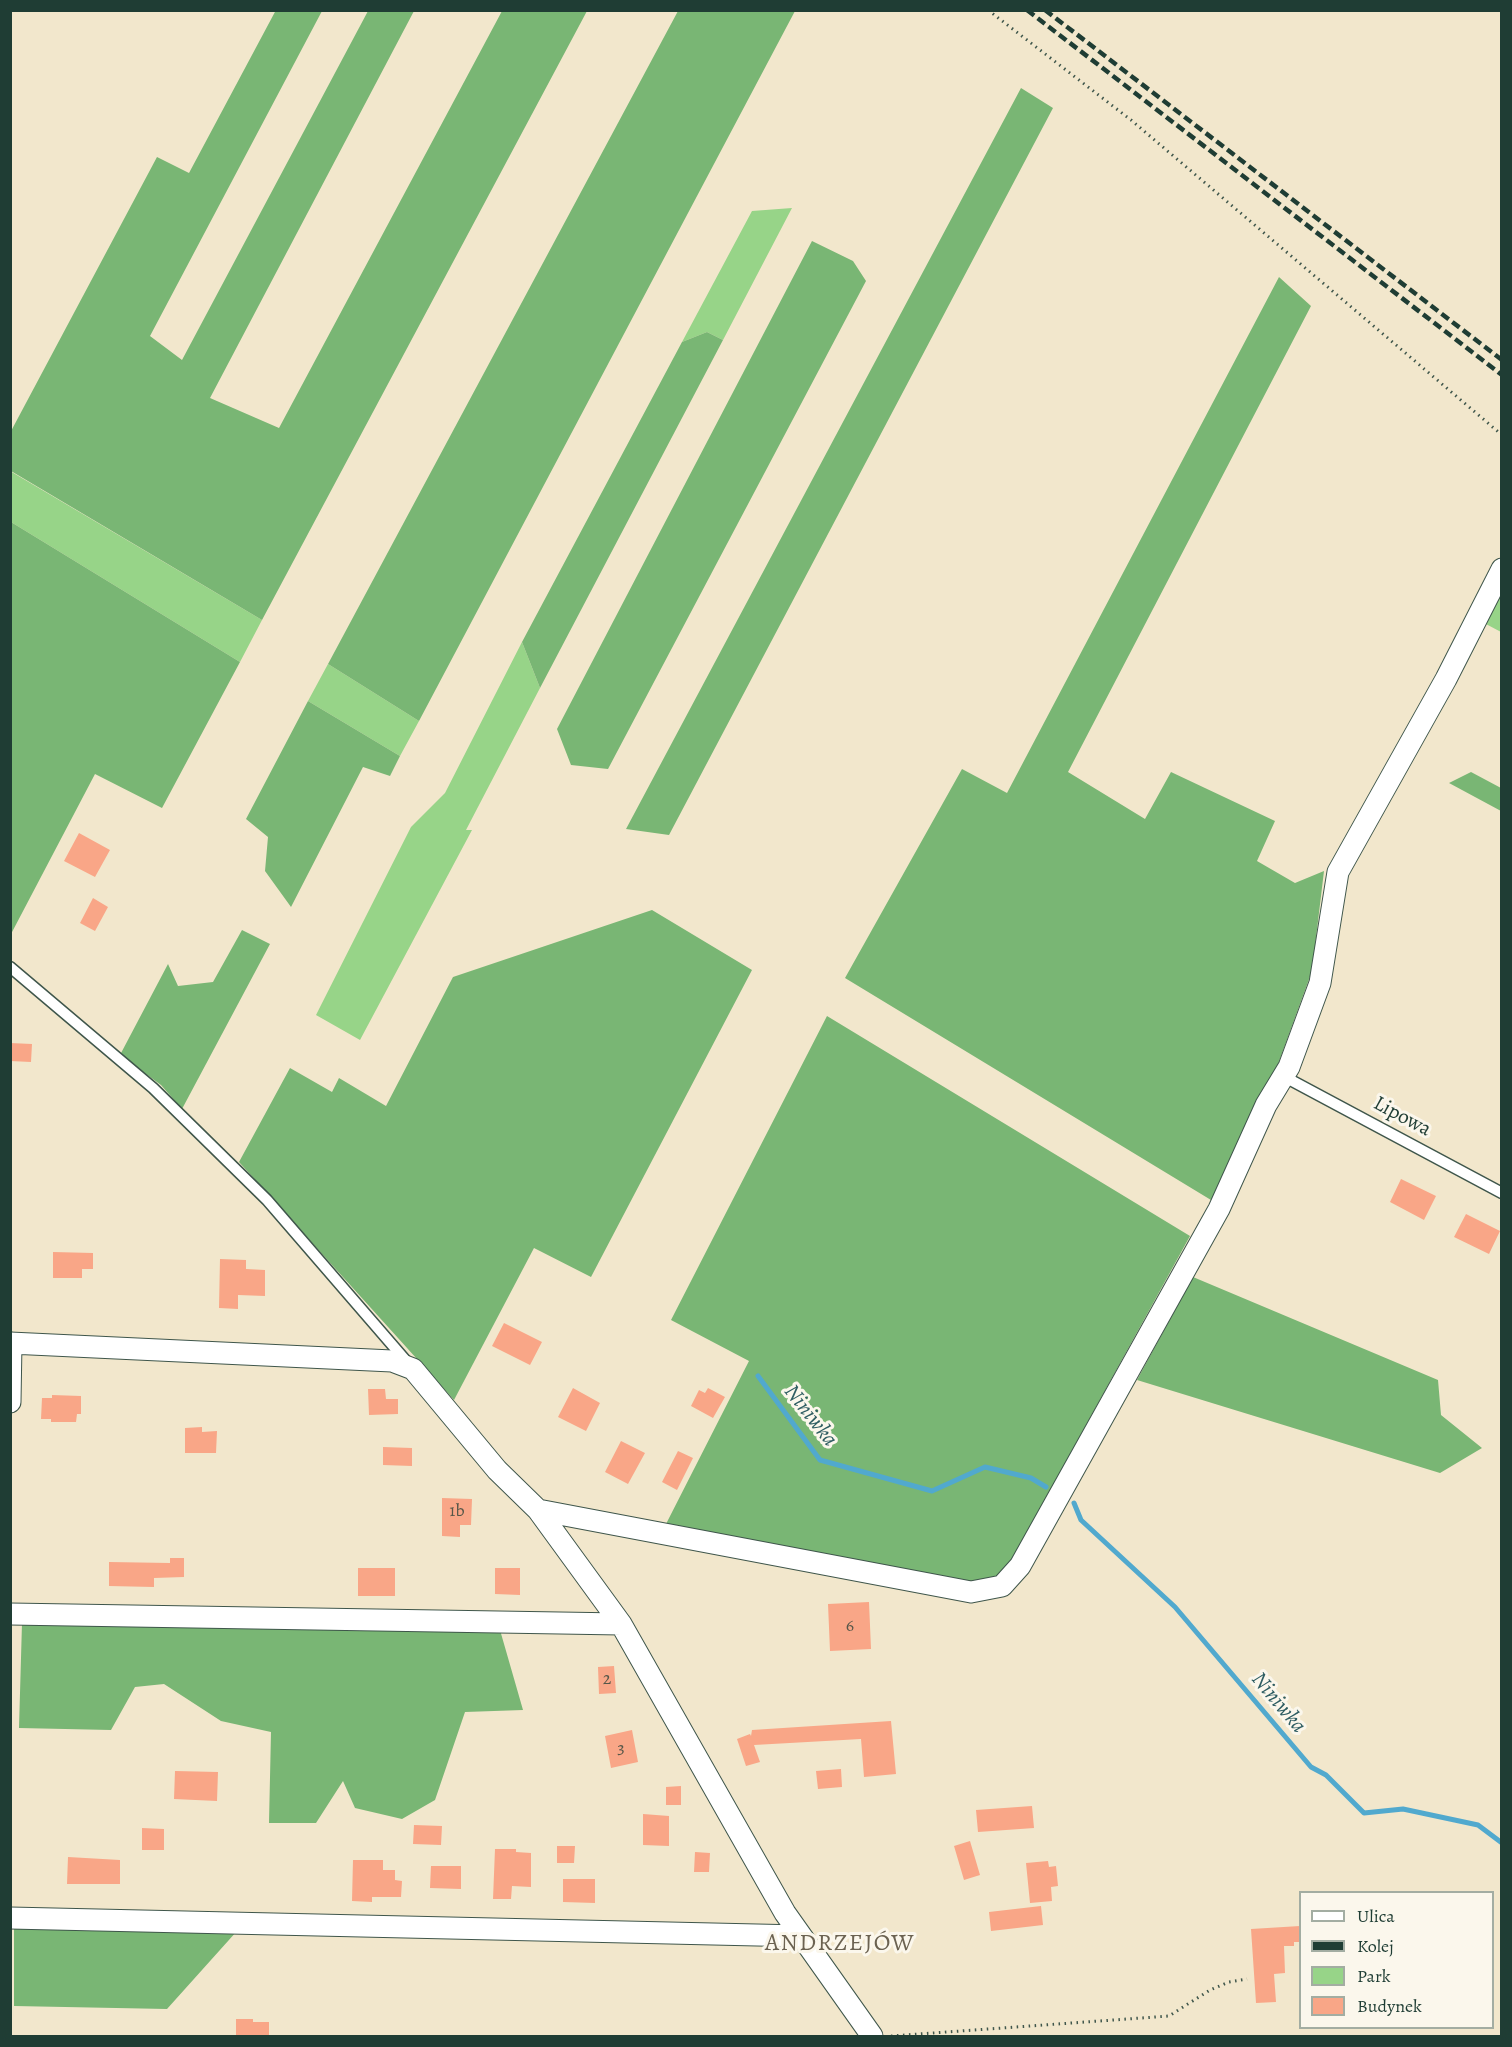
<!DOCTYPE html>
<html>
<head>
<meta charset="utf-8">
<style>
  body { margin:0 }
  #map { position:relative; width:1512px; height:2047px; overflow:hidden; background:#f2e7cc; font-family:Alegreya,serif }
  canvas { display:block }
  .frame { position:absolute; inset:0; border:12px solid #1f3d34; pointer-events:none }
  .legend { position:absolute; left:1299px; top:1891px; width:195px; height:138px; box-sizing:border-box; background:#fbf7ec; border:2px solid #a3ada2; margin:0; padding:8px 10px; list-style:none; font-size:18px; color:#1f3d34 }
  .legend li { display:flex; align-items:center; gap:12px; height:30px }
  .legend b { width:30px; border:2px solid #a3ada2 }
</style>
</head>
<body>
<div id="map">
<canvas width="1512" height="2047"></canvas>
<div class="frame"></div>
<ul class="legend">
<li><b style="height:8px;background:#fff"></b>Ulica</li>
<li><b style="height:8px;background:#1f3d34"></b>Kolej</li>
<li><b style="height:16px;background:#97d488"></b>Park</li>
<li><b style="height:16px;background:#f9a687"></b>Budynek</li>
</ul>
</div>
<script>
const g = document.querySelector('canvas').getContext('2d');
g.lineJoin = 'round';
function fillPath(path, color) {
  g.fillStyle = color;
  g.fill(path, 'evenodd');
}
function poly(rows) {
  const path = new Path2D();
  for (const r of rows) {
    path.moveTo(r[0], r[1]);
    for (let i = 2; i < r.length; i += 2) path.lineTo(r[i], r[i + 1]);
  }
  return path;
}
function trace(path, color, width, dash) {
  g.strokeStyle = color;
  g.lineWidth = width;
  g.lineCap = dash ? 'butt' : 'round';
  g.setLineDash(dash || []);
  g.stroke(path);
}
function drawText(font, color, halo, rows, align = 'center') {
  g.font = font + ' Alegreya,serif';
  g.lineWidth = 6;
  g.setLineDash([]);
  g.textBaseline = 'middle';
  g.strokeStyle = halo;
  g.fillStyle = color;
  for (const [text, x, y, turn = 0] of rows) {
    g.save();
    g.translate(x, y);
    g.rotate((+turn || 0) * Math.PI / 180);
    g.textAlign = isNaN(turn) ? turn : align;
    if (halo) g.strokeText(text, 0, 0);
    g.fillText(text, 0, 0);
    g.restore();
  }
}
const green = poly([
  [792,208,723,340,707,332,682,342,752,211],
  [10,471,262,620,240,662,11,522],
  [1501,590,1501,632,1484,623],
  [522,642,540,688,466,830,472,830,360,1040,316,1015,411,827,445,793],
  [328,664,419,721,400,756,308,701]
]);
const forest = poly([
  [276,10,322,11,150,336,182,360,368,11,414,11,210,398,279,428,502,11,587,11,262,620,11,471,10,433,157,157,189,173],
  [678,11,795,11,419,721,328,664],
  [1021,88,1053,108,669,835,626,829],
  [812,241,853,261,866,281,608,769,571,765,557,729],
  [1279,277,1311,306,1068,772,1145,819,1171,772,1275,821,1257,861,1295,883,1324,871,1312,971,1277,1067,1211,1200,845,978,962,769,1007,793],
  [707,332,723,340,540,688,522,642,682,342],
  [11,522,240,662,162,808,95,774,11,934],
  [308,701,400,756,390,776,363,767,291,907,265,871,268,837,246,819],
  [1471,772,1501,788,1501,811,1449,783],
  [652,910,752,970,591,1277,534,1248,454,1400,239,1162,290,1068,332,1092,339,1078,386,1106,453,977],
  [242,930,270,944,182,1109,161,1085,120,1055,168,964,178,986,213,982],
  [827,1016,1190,1236,1003,1576,970,1581,666,1524,749,1361,671,1320],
  [1193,1277,1438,1380,1441,1415,1482,1448,1440,1473,1137,1380],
  [22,1623,500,1630,523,1710,465,1712,435,1800,402,1819,355,1808,343,1781,316,1823,269,1823,271,1732,221,1721,164,1684,135,1687,111,1730,19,1728],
  [14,1927,237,1931,167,2009,14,2006]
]);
const stream = poly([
  [758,1376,820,1460,932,1491,985,1467,1031,1478,1046,1487],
  [1074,1503,1081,1520,1175,1607,1311,1767,1326,1775,1364,1813,1403,1809,1478,1825,1502,1843]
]);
const building = poly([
  [79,833,110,850,95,877,64,861],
  [93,898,108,907,95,931,80,923],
  [10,1043,32,1044,31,1062,10,1061],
  [1401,1179,1436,1196,1424,1220,1390,1202],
  [1466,1214,1500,1231,1489,1254,1454,1237],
  [53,1252,93,1253,93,1269,82,1269,82,1278,53,1278],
  [220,1259,246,1260,246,1269,265,1270,265,1296,238,1295,238,1309,219,1308],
  [504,1323,542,1342,530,1365,492,1346],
  [573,1388,600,1403,586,1431,558,1417],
  [708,1388,725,1397,713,1418,691,1406,699,1390,705,1393],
  [368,1389,385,1389,386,1399,398,1399,398,1414,369,1415],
  [52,1395,81,1396,81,1414,77,1414,76,1422,51,1422,51,1419,41,1419,42,1398,52,1398],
  [202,1427,202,1432,217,1431,216,1453,185,1453,185,1428],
  [621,1441,645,1453,628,1484,605,1472],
  [383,1447,412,1448,412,1466,383,1465],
  [678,1451,693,1458,677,1490,662,1482],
  [442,1498,472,1499,471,1525,460,1525,460,1537,442,1536],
  [170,1558,184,1558,184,1577,154,1578,154,1587,109,1586,109,1562,170,1563],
  [358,1568,395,1568,395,1596,358,1596],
  [495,1568,520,1568,520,1595,495,1594],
  [869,1602,871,1649,830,1651,828,1604],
  [614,1666,616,1693,599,1694,598,1667],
  [891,1721,896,1774,864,1777,861,1739,754,1745,760,1762,746,1766,737,1739,750,1734,751,1736,752,1730],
  [632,1730,638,1762,611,1768,605,1736],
  [841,1769,842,1787,818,1789,816,1771],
  [175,1771,218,1772,217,1801,174,1799],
  [681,1786,681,1805,666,1805,666,1787],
  [1032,1806,1034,1828,978,1832,976,1810],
  [643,1814,669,1816,669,1846,643,1845],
  [414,1825,442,1826,441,1845,413,1844],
  [142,1828,164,1829,164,1850,142,1850],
  [970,1841,980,1875,964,1880,954,1846],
  [557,1846,575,1846,574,1863,557,1863],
  [495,1849,516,1849,516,1852,531,1853,531,1887,512,1886,511,1899,493,1899],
  [695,1852,710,1853,709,1872,694,1872],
  [68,1857,120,1860,120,1884,67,1884],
  [353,1860,383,1860,383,1870,395,1870,395,1880,402,1881,401,1897,372,1897,372,1902,352,1901],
  [1048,1861,1049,1867,1056,1866,1058,1886,1051,1887,1052,1901,1030,1903,1026,1863],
  [431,1866,461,1866,461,1889,430,1888],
  [563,1879,595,1879,595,1903,563,1902],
  [1041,1906,1043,1925,991,1931,989,1912],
  [1300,1926,1300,1942,1294,1942,1294,1946,1284,1946,1285,1973,1274,1974,1276,2002,1256,2003,1251,1929],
  [236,2019,253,2019,253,2022,269,2022,269,2037,236,2037]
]);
const path = poly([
  [988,10,1131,120,1502,435],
  [891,2036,1169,2016,1210,1990,1229,1982,1247,1979]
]);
const lane = poly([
  [10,967,153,1088,267,1200,407,1362],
  [1283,1076,1502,1193]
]);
const street = poly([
  [10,1343,392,1361,413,1369,497,1470,538,1510,971,1592,1002,1586,1020,1566,1219,1209,1266,1105,1289,1067,1320,983,1338,872,1446,679,1502,569],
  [10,1402,11,1343],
  [538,1510,621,1624,785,1913,872,2036],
  [10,1614,621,1624],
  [10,1918,801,1936]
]);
const rail = poly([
  [1027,10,1502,375],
  [1045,10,1502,360]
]);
const numberNames = [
  ["1b",457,1512],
  ["6",850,1627],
  ["2",607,1680],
  ["3",621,1749]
];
const streetNames = [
  ["Lipowa",1402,1117,28]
];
const waterNames = [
  ["Niniwka",810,1416,52],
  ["Niniwka",1278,1703,50]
];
const quarterNames = [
  ["ANDRZEJÓW",840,1944]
];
fillPath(green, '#97d488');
fillPath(forest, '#79b674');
trace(stream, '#51a9ce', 5);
fillPath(building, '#f9a687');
trace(lane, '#3f564b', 13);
trace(street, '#3f564b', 23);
trace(path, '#3f564b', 3, [1.5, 4.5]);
trace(lane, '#fff', 10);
trace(street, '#fff', 21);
trace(rail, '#1f3d34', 4.5, [9, 4.5]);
drawText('18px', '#565749', null, numberNames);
drawText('21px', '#1f3d34', '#fbf7ec', streetNames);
drawText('italic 22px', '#2e5d62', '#fbf7ec', waterNames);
g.letterSpacing = '1.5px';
drawText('24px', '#6b6251', '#fbf7ec', quarterNames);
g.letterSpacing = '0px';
</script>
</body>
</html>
